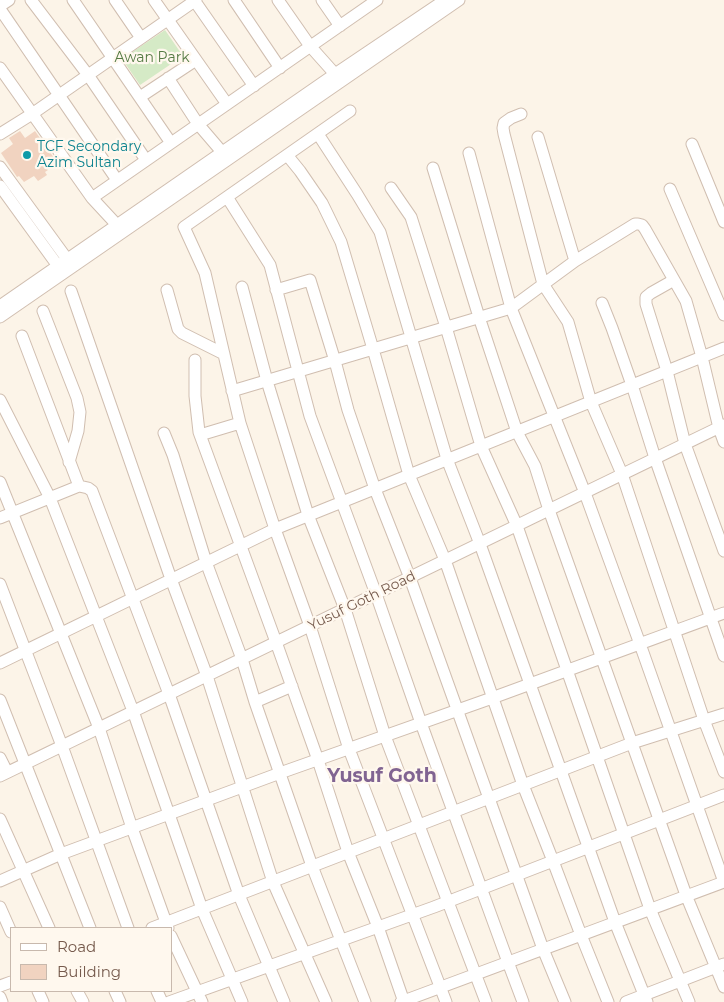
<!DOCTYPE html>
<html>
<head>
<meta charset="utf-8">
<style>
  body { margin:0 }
  #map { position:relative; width:724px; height:1002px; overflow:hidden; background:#fcf4e8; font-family:Montserrat,sans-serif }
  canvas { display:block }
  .legend { position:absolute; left:10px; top:927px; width:162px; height:65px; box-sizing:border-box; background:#fff8ee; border:1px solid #c8b9ad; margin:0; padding:6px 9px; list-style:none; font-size:15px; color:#765a4c }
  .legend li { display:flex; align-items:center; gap:10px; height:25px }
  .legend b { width:25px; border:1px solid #c8b9ad }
</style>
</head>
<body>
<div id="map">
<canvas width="724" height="1002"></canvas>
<ul class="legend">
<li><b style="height:6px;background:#fff"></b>Road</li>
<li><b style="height:14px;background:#f1d3c0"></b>Building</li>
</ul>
</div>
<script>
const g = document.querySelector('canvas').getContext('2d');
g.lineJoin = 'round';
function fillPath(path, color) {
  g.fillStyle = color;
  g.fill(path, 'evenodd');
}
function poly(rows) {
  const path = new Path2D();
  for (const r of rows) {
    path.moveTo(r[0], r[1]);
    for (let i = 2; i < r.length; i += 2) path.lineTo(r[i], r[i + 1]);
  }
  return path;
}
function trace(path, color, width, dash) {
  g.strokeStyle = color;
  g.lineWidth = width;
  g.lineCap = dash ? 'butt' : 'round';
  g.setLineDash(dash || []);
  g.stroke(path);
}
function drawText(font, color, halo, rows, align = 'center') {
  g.font = font + ' Montserrat,sans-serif';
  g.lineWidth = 4.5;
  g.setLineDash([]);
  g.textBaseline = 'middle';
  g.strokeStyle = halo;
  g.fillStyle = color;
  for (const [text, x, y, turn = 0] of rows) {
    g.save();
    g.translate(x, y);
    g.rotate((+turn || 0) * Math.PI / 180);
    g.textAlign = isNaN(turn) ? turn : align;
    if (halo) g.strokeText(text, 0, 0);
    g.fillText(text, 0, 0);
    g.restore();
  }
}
const green = poly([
  [165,30,183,56,140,85,122,59]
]);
const building = poly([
  [20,131,25,138,35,131,54,158,45,164,48,170,45,172,47,175,38,181,34,176,24,182,19,176,17,177,1,153,13,144,9,138]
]);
const minor = poly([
  [31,0,88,75,146,160],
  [73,0,171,143],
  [115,0,141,38],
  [154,0,227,104],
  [194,0,254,86],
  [234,0,280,68],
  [278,0,310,46,335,74],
  [322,0,340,26],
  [0,6,9,0],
  [0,9,117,180],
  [0,68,92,198,117,225],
  [168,78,198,124,222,152],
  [140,97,196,60],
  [350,111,184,227,205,273,240,423,275,529,310,626,349,749,446,1002],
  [521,114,511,118,504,123,503,128,504,134,543,284,568,322,591,402,622,474,704,720,724,772],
  [0,134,32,114,196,0],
  [318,134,357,194,380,232,447,459,480,544,615,922,647,1002],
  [538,137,575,261],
  [692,144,724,222],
  [469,153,511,308,585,493,640,644,724,882],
  [287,155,300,171,322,203,341,242,373,349,409,475,445,560,523,785,553,861,581,935,608,1002],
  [0,167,67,259,72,264],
  [433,168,479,317,517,432,535,466,549,510,686,895,724,987],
  [0,186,58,266,64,271],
  [391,188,411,217,446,327,481,446,517,526,650,909,689,1002],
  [670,189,724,315],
  [227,197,270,265,310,416,376,594,421,723,508,962,523,1002],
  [92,198,377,0],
  [674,280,651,293,646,297,646,304,667,371,685,444,724,551],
  [242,287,267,381,308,515,345,609,385,736,486,1002],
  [167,290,178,329,182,333,224,354],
  [276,290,310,280,335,361,348,410,375,489,410,578,543,949,565,1002],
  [71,291,171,579,207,676,273,882,326,1002],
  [602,303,612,328,632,385,655,458,724,656],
  [0,306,335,74,445,0],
  [43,311,77,398,80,412,78,431,69,462],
  [0,317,459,0],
  [22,336,79,486],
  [195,360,195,396,199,432,276,642,318,760,348,852,378,927,404,1002],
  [232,391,511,308,575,261,635,224,638,224,642,225,645,229,686,301,702,357,719,428,724,442],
  [0,400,50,498,133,711,202,909,242,1002],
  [164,433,173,455,206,562,242,659,255,702,312,866,365,1002],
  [200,435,240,423],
  [0,482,99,728,132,828,168,928],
  [0,518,79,486,88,488,92,491,169,694,239,895,284,1002],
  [0,584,62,746,128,928],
  [0,663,275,529,724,348],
  [0,700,90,928],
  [255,702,292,686],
  [0,758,7,772],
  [0,776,724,425],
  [0,819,49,928],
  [0,881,61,854,280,773,492,698,724,613],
  [0,907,11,932],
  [152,928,632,743,724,714],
  [171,936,202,1002],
  [0,986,11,982],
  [38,991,43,1002],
  [77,991,83,1002],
  [115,991,120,1002],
  [157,991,162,1002],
  [0,997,2,1002],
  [169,1002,434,907,724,795],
  [401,1002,724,882],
  [626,1002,724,964]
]);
const markers = [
  [27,155,5,"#0f9aa8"]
];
const parkNames = [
  ["Awan Park",152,58]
];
const cultureNames = [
  ["TCF Secondary",37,147],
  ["Azim Sultan",37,163]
];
const streetNames = [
  ["Yusuf Goth Road",362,601,-26]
];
const districtNames = [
  ["Yusuf Goth",382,776]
];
fillPath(green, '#d5eac6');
fillPath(building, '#f1d3c0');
trace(minor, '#d0beb0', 13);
trace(minor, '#fff', 11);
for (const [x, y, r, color] of markers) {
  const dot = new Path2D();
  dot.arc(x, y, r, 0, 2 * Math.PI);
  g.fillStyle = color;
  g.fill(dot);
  trace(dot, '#fff8ee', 2);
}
drawText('14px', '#557b44', '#fff8ee', parkNames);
drawText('14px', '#0d838f', '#fff8ee', cultureNames, 'left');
drawText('14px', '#765a4c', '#fff8ee', streetNames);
drawText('bold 19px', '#816492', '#fff8ee', districtNames);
</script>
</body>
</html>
